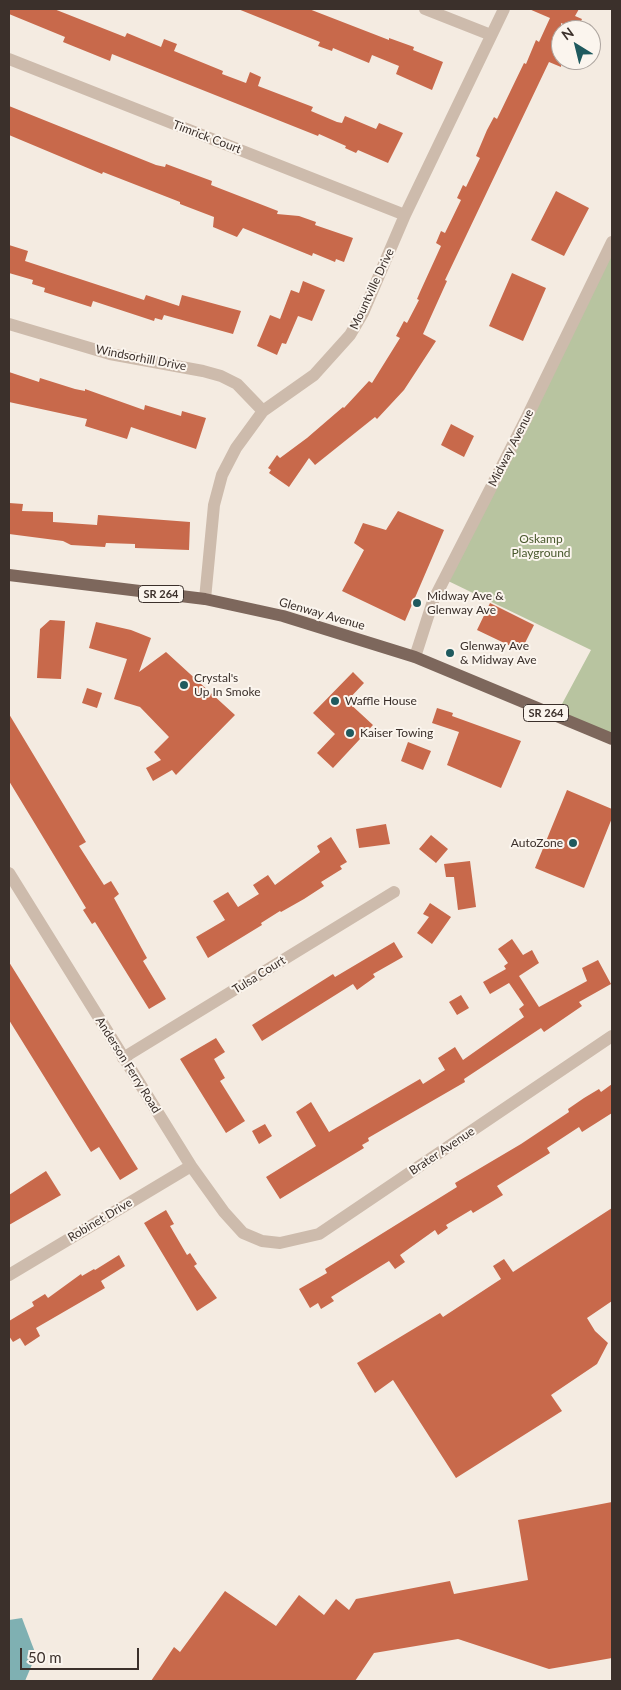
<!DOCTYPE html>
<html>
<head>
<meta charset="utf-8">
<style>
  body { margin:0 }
  #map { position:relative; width:621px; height:1690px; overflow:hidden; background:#f4ebe1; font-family:Lato,sans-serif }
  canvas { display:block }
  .frame { position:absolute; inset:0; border:10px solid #3b302b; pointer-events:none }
  .north { position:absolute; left:551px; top:20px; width:50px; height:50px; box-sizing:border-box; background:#fbf5ee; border:1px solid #aea6a0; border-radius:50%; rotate:324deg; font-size:14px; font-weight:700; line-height:20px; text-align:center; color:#3b302b }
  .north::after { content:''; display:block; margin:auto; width:18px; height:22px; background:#1f5a5e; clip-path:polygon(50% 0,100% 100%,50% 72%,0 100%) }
  .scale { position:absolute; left:20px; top:1648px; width:119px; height:22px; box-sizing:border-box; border:2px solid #3b302b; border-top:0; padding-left:6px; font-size:15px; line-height:18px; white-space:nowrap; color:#3b302b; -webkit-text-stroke:4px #fbf5ee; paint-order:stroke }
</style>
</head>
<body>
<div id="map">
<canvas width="621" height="1690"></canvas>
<div class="frame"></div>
<div class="north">N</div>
<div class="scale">50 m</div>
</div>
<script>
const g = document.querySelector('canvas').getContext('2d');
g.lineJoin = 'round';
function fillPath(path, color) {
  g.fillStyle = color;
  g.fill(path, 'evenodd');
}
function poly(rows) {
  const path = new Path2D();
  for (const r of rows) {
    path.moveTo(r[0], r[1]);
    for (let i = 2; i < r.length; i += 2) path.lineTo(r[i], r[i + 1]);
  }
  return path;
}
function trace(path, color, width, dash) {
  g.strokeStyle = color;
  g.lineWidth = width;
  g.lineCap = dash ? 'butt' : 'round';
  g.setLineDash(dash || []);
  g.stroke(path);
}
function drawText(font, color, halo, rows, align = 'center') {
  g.font = font + ' Lato,sans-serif';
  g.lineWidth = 4;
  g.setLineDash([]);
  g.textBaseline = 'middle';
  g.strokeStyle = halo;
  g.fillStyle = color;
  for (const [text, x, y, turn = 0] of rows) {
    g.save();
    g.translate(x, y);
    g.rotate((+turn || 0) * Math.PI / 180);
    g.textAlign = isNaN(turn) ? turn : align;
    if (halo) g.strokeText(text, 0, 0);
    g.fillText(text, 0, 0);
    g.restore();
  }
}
const green = poly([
  [612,242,612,739,555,717,591,650,444,579]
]);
const water = poly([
  [22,1618,36,1655,25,1681,9,1681,9,1620]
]);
const building = poly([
  [9,9,54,9,125,37,127,33,161,47,164,39,177,44,174,51,223,71,222,74,246,83,250,72,261,77,258,86,313,107,311,111,337,122,342,123,345,116,376,129,379,123,403,133,388,163,358,150,356,153,345,148,346,146,319,134,318,136,112,54,110,61,63,42,65,37,9,14],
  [238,9,309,9,389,40,389,38,414,47,413,50,443,62,432,90,396,74,399,66,372,55,369,63,333,48,332,51,318,46,320,42],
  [529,9,579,9,575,16,582,19,577,30,561,23,561,67,549,62,445,280,447,281,423,334,436,341,404,390,377,419,375,417,315,465,309,458,289,487,269,473,271,470,268,468,277,455,280,458,307,438,343,407,344,408,369,381,372,383,400,338,396,336,404,321,407,323,419,300,417,299,420,292,441,246,436,243,441,231,445,233,461,200,457,198,463,185,466,187,480,158,476,156,487,130,494,117,497,119,524,63,526,64,536,40,539,42,550,18],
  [9,106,156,165,165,167,166,164,212,181,211,185,278,211,277,214,299,216,316,222,315,225,353,238,344,262,336,259,335,262,313,253,312,256,243,228,237,237,213,227,214,217,180,204,180,202,103,172,102,174,9,135],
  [556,191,589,208,564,256,531,240],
  [9,245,28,251,25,261,144,300,146,295,179,306,182,295,241,311,233,334,164,315,162,320,155,318,154,321,93,301,91,307,44,292,45,288,32,284,33,280,9,273],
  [512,273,546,288,523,341,489,326],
  [303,281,325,290,312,321,298,316,286,344,282,343,277,355,257,346,270,315,280,319,291,290,299,293],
  [9,372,39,382,40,378,75,389,85,391,85,389,144,410,145,405,181,416,182,411,206,418,196,449,131,427,127,439,85,426,87,419,9,402],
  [451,424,474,436,464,457,441,445],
  [9,503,23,504,22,511,53,512,53,522,97,525,98,515,190,522,189,550,135,548,135,544,106,543,105,547,71,545,63,541,9,534],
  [398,511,444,530,405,621,342,591,364,550,354,543,363,523,386,530],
  [490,603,534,625,521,651,477,630],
  [50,620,65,621,61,679,37,678,40,629],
  [96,622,131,630,151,638,139,672,166,652,235,715,176,775,172,770,153,781,146,768,161,760,154,752,169,737,140,707,114,699,127,659,89,648],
  [353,672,364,683,347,701,373,725,333,768,317,753,335,734,313,713],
  [87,688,102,693,97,708,82,703],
  [437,708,453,713,452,716,521,741,501,788,447,765,459,732,432,723],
  [9,714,86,842,79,846,104,885,111,881,119,894,114,898,147,958,143,961,166,999,149,1009,95,922,92,924,83,910,86,908,9,781],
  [408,742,431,751,423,770,401,761],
  [567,790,612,809,612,818,584,888,535,868],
  [386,824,390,844,359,848,356,829],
  [431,835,448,849,436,863,419,849],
  [331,837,347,862,340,866,342,869,321,882,324,886,304,899,281,912,280,911,261,923,262,925,208,958,196,937,225,920,213,901,228,892,238,907,259,894,253,885,268,875,275,885,320,852,317,846],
  [470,861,476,907,458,910,454,877,446,877,444,864],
  [430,903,451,917,432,944,417,933,429,917,423,914],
  [512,939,523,955,532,950,539,963,519,976,539,1007,587,981,582,968,598,960,611,984,579,1002,582,1006,544,1032,541,1028,464,1079,465,1082,368,1138,369,1141,362,1145,364,1148,280,1199,266,1177,316,1146,296,1112,311,1102,329,1132,420,1079,423,1084,445,1070,438,1058,455,1047,463,1060,524,1017,519,1009,524,1005,509,983,490,994,483,982,506,969,504,966,508,963,498,949],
  [394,942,403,957,373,974,375,977,357,990,353,984,262,1041,252,1025,333,974,335,977],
  [9,962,138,1169,120,1180,99,1147,91,1152,9,1020],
  [461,995,469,1008,457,1015,449,1002],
  [216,1038,225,1052,214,1059,225,1078,220,1081,245,1121,226,1133,180,1059],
  [612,1084,612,1113,582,1132,579,1127,547,1148,550,1153,497,1186,503,1195,473,1213,471,1210,446,1225,448,1228,438,1235,435,1230,400,1255,405,1262,395,1269,389,1261,331,1297,334,1301,321,1309,318,1303,310,1308,299,1289,327,1273,325,1269,457,1187,455,1183,521,1144,569,1112,568,1109,584,1098,599,1089,601,1092],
  [265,1124,272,1136,259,1144,252,1131],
  [46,1171,61,1195,9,1225,9,1195],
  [612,1208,612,1301,587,1318,595,1331,608,1343,597,1364,551,1395,562,1411,456,1478,393,1380,375,1393,357,1363,440,1313,443,1317,501,1279,493,1266,504,1259,513,1272],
  [166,1210,174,1224,170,1226,187,1255,190,1253,197,1264,194,1266,217,1298,197,1311,144,1223],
  [119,1255,125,1266,101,1281,105,1288,36,1328,40,1336,25,1346,20,1338,13,1342,9,1336,9,1321,34,1306,32,1302,45,1294,48,1298,81,1274,82,1276,94,1269,95,1270],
  [612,1502,612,1658,549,1669,458,1639,374,1653,355,1681,151,1681,174,1647,180,1652,225,1591,276,1626,299,1595,324,1615,336,1599,349,1610,356,1599,450,1581,454,1594,528,1580,518,1520]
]);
const minor = poly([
  [425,9,491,35],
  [9,59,405,215],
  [9,324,110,354,203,371,221,376,237,384,263,411],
  [205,599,214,505,222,475,236,448,263,411,314,375,350,335,363,313,405,215,504,9],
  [415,657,433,601,527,417,612,242],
  [9,873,191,1166,224,1212,243,1233,262,1241,280,1243,319,1234,612,1036],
  [123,1058,394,892],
  [9,1275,191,1166]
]);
const major = poly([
  [9,575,205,599,283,616,415,657,612,739]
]);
const markers = [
  [417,603,5,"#1f5a5e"],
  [450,653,5,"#1f5a5e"],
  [184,685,5,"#1f5a5e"],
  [335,701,5,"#1f5a5e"],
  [350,733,5,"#1f5a5e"],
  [573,843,5,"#1f5a5e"]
];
const shields = [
  [161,594,45],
  [546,713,45]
];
const shieldNames = [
  ["SR 264",161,594],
  ["SR 264",546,713]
];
const streetNames = [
  ["Timrick Court",207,137,21],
  ["Mountville Drive",372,289,-65],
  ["Windsorhill Drive",141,358,11],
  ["Midway Avenue",511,448,-63],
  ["Glenway Avenue",322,614,16],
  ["Tulsa Court",259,975,-32],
  ["Anderson Ferry Road",128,1065,58],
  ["Brater Avenue",442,1151,-34],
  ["Robinet Drive",100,1220,-31]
];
const parkNames = [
  ["Oskamp",541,539],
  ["Playground",541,553]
];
const poiNames = [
  ["Midway Ave &",427,596],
  ["Glenway Ave",427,610],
  ["Glenway Ave",460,646],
  ["& Midway Ave",460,660],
  ["Crystal's",194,678],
  ["Up In Smoke",194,692],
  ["Waffle House",345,701],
  ["Kaiser Towing",360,733],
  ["AutoZone",563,843,"right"]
];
fillPath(green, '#b8c4a0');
fillPath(water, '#7fb0b2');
fillPath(building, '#c8694b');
trace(minor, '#cdbbac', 12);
trace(major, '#7d675c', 12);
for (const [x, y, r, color] of markers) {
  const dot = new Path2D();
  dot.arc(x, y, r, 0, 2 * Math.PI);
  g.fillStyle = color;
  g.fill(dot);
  trace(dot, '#fbf5ee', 2);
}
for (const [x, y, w] of shields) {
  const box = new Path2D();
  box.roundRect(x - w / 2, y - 8.5, w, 17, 4);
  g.fillStyle = '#fbf5ee';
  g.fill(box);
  trace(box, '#3b302b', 1);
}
drawText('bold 11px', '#3b302b', null, shieldNames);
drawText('12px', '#3b302b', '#fbf5ee', streetNames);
drawText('12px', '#4a5a2e', '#fbf5ee', parkNames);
drawText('12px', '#3b302b', '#fbf5ee', poiNames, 'left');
</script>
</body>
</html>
